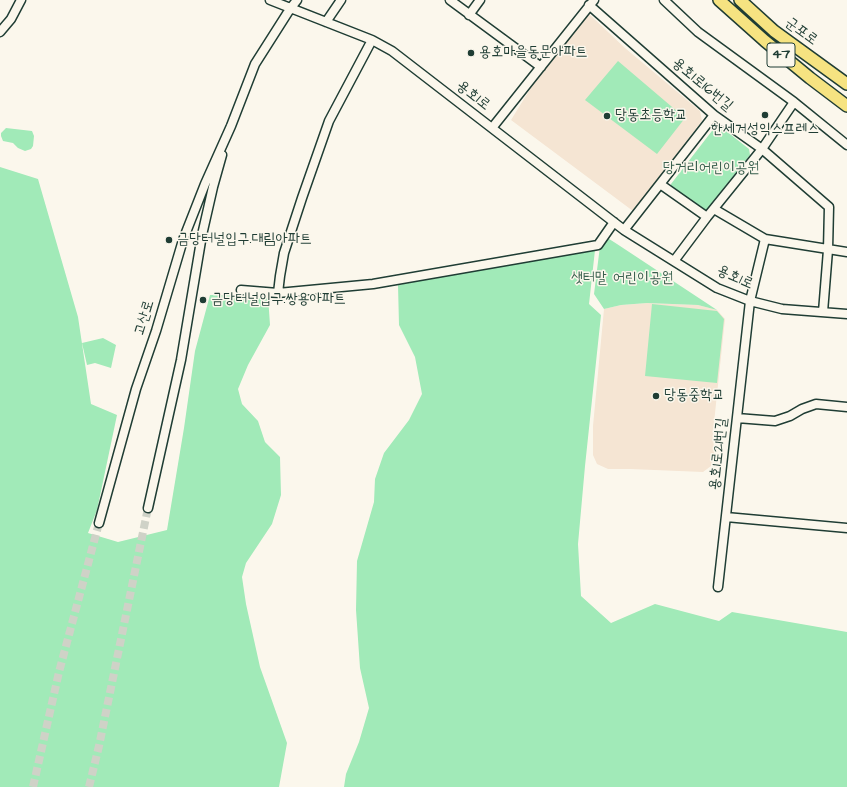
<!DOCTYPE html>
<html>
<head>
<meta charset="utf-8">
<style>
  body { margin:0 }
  canvas { display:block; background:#fbf7ec }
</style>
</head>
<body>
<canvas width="847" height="787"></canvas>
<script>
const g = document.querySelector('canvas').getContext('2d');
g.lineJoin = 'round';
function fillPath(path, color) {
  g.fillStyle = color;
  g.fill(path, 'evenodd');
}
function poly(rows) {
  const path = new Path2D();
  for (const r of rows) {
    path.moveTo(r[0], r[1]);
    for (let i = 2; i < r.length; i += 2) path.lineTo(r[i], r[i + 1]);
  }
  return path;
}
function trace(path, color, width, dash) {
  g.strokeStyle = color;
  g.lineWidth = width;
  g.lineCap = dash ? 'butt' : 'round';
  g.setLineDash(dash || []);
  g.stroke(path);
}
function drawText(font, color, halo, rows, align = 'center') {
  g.font = font + ' "Architects Daughter","Poor Story",sans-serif';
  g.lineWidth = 3;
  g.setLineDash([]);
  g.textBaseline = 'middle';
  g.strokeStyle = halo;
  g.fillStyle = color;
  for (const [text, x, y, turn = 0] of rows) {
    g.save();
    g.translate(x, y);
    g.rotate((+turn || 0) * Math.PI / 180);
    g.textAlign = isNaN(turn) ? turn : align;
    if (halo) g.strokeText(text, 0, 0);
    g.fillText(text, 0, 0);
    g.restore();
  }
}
const built = poly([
  [589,14,625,48,700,111,702,121,633,211,511,120,540,73],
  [647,303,698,305,717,310,725,319,713,432,714,452,711,466,703,472,630,469,608,469,597,464,593,455,593,426,604,309,621,305]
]);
const green = poly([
  [618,61,685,118,657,154,585,100],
  [715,127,721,127,749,149,750,155,706,210,702,212,671,188,671,184],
  [6,128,32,131,34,136,33,146,31,149,25,151,18,148,13,143,3,141,1,136,1,133],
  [0,167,38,179,78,317,91,404,117,415,97,510,88,533,118,542,167,530,184,428,195,351,210,295,241,295,268,296,270,325,248,365,238,389,242,404,258,421,265,442,280,457,281,495,272,524,246,563,242,577,246,604,260,667,287,743,279,787,0,787],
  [606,237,617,244,717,310,698,305,647,303,621,305,604,309,594,294,600,246],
  [595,250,589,304,601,315,585,466,578,544,581,596,611,623,655,604,719,621,732,612,847,632,847,787,344,787,346,774,359,742,369,708,360,668,356,610,357,561,374,502,375,479,384,453,409,420,422,394,415,357,399,325,398,285,455,274],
  [652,304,717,311,724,319,717,383,645,376],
  [103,338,116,345,111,368,95,363,87,365,82,343]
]);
const minorTunnel = poly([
  [33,787,59,672,99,523],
  [89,787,99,746,148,508]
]);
const minor = poly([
  [270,0,372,40,392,51,624,230,717,288,750,301,782,309,847,314],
  [450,0,541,67],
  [664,0,698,32,794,102,847,145],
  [589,5,714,115,762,149,829,207,828,250,823,312],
  [469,15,480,0],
  [326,22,341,0],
  [0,32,11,19,21,0],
  [492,128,594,0],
  [660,184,707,217],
  [714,209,765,239,847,252],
  [624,230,714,115],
  [674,261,707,217,762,149,794,102],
  [241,290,278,293,373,284,598,245,614,222],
  [278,293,280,276,284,253,302,198,329,121,372,40],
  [737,418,775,421,790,416,802,409,816,404,847,407],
  [148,508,181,360,202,235,213,187,222,155],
  [726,517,847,528],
  [99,523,136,389,156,331,183,240,205,184,231,126,255,64,290,9,297,0],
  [718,587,750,301,765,239]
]);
const major = poly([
  [719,0,765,41,810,78,847,106],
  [740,0,774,31,847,84]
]);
const markers = [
  [471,53,4,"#1f3d34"],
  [765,115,4,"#1f3d34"],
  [607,116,4,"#1f3d34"],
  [169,240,4,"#1f3d34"],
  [203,300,4,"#1f3d34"],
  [656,396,4,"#1f3d34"]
];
const shields = [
  [781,55,28]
];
const shieldNames = [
  ["47",781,55]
];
const streetNames = [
  ["군포로",801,32,36],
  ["용호1로16번길",702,85,40],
  ["용호1로",473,96,38],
  ["용호1로",735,278,24],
  ["고산로",145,318,-73],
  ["용호1로21번길",719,454,-84]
];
const poiNames = [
  ["용호마을동문아파트",479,53],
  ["당동초등학교",615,116],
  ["한세거성익스프레스",765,130,"center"],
  ["금당터널입구.대림아파트",177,240],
  ["금당터널입구.쌍용아파트",211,300],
  ["당동중학교",664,396]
];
const parkNames = [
  ["당거리어린이공원",711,169],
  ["샛터말 어린이공원",622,279]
];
fillPath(built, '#f5e5d3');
fillPath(green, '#a1eab8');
trace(minorTunnel, '#cfd2c7', 8, [8, 4]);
trace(minor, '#1f3d34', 11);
trace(major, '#1f3d34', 14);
trace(minor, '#fbf7ec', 8);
trace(major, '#f6e381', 11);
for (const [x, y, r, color] of markers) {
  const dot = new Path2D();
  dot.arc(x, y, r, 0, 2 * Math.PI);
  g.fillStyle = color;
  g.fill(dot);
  trace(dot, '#fbf7ec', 1.5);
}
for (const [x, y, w] of shields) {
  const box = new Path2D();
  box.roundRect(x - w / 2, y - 12, w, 24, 3);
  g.fillStyle = '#fbf7ec';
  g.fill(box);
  trace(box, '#1f3d34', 1);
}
drawText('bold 14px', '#1f3d34', null, shieldNames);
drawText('15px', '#1f3d34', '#fbf7ec', streetNames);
drawText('15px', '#1f3d34', '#fbf7ec', poiNames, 'left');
drawText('15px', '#39604e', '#fbf7ec', parkNames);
</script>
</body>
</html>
